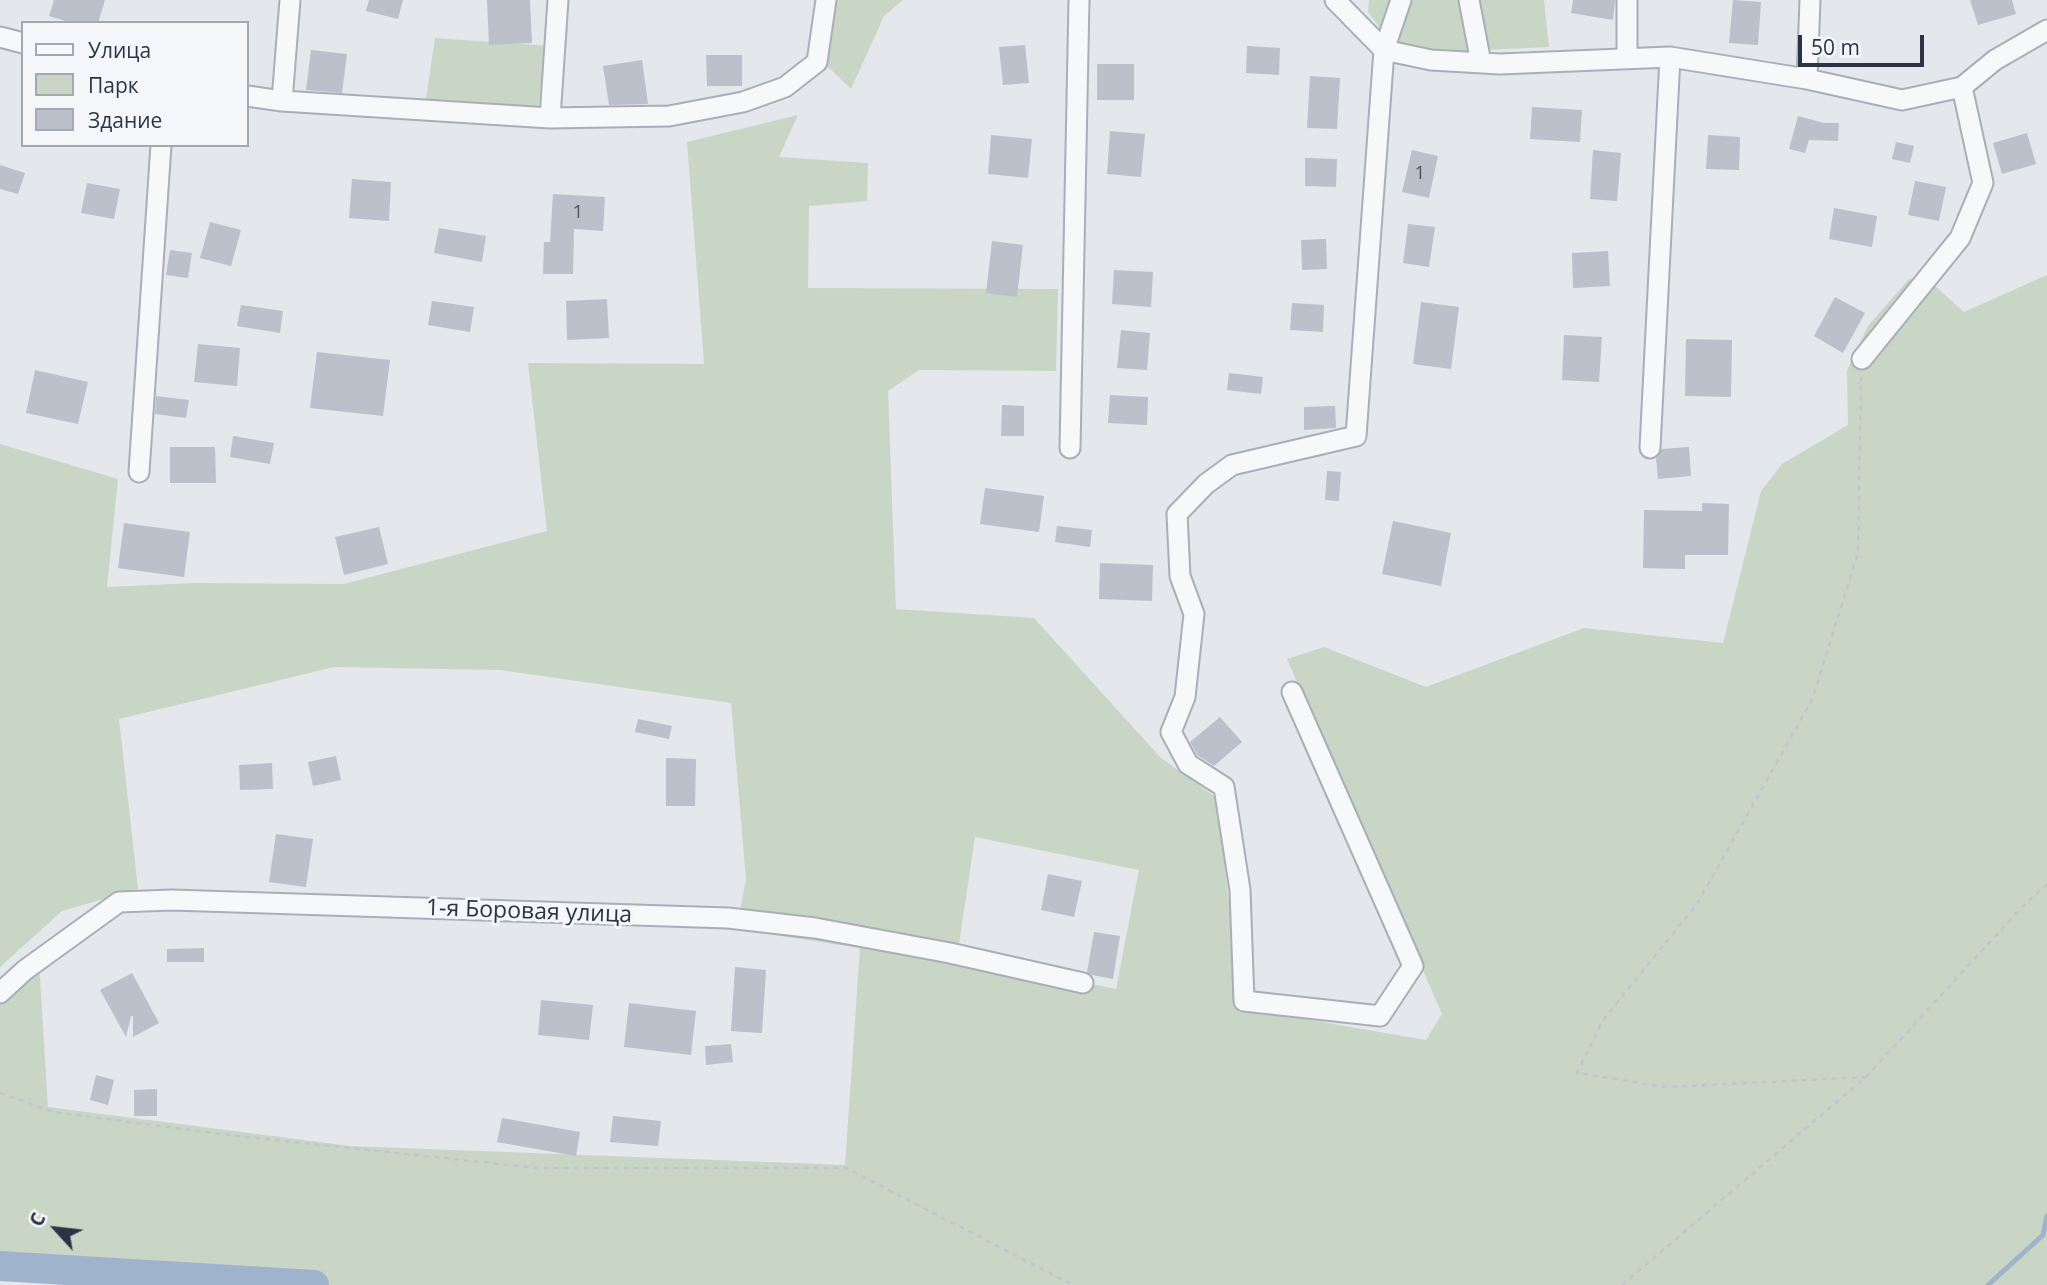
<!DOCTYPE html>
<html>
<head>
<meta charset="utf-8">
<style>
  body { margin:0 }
  #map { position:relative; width:2047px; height:1285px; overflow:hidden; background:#e4e7ec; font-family:"Open Sans",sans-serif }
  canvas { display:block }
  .legend { position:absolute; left:21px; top:21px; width:228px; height:126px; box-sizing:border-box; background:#f4f6f9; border:2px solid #a4a8b1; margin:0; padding:9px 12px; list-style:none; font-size:21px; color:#2b3445 }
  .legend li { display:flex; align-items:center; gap:14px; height:35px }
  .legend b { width:35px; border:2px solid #a4a8b1 }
  .north { position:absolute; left:21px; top:1194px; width:70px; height:70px; -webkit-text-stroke:5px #f4f6f9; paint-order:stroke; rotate:297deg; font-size:19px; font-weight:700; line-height:28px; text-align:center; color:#2b3445 }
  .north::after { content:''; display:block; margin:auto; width:24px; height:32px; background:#2b3445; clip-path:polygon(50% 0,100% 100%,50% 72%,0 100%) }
  .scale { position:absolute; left:1798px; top:35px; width:126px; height:32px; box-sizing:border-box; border:4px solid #2b3445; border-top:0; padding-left:9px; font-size:21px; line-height:24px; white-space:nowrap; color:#2b3445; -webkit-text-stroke:5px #f4f6f9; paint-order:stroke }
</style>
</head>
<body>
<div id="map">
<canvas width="2047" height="1285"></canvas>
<ul class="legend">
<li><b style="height:9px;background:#f7f8fa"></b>Улица</li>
<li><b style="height:19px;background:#c9d6c5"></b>Парк</li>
<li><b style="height:19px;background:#bbc0ca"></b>Здание</li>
</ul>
<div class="north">С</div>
<div class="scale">50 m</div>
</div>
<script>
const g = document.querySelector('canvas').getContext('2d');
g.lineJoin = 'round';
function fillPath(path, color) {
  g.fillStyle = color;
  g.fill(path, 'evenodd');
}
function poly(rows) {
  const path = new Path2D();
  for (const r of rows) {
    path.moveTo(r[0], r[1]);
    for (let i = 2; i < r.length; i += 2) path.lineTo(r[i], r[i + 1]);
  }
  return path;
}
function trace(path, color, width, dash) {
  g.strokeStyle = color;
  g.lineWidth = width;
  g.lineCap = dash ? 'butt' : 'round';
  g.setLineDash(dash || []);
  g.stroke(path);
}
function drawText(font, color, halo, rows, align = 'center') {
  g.font = font + ' "Open Sans",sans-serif';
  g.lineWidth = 6;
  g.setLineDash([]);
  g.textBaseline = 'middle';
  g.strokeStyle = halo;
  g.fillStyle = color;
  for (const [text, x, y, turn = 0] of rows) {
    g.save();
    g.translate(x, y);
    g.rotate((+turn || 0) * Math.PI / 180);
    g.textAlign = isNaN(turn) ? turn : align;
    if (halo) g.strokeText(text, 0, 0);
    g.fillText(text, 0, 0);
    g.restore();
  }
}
const green = poly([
  [835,0,903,0,884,16,851,89,828,67],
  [1369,0,1544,0,1549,47,1399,54,1368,12],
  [435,38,549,46,536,119,424,113],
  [798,115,779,157,868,163,867,201,809,206,808,288,1058,289,1056,371,919,370,888,391,896,609,1034,618,1161,758,1217,798,1241,1008,1426,1040,1442,1014,1287,659,1324,647,1426,687,1584,628,1723,643,1761,491,1782,464,1848,425,1847,370,1868,326,1909,279,1935,286,1964,312,2047,275,2047,1285,140,1285,109,1272,0,1275,0,1004,39,962,48,1107,350,1146,845,1165,860,948,742,930,740,911,746,879,731,703,500,670,334,667,119,719,138,889,62,911,0,967,0,444,118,479,107,587,195,583,344,584,547,531,528,363,704,364,687,142],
  [975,837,1139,870,1116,989,957,957]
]);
const stream = poly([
  [1988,1285,2043,1235,2047,1216]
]);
const river = poly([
  [0,1266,314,1285]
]);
const building = poly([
  [54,0,105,0,98,23,72,23,49,16],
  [369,0,403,0,398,19,366,11],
  [487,0,530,0,532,43,489,45],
  [1573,0,1615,0,1613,20,1571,13],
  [1733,0,1761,2,1758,45,1729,43],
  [1970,0,2012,0,2016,14,1978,25],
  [1025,45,1029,83,1003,85,999,47],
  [1247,46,1280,48,1279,75,1246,73],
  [311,50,347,54,342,93,306,90],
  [706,55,742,55,742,86,707,86],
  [642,60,648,104,609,105,603,66],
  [1097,64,1134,64,1134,100,1097,100],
  [1310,76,1340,78,1337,129,1307,128],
  [1532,107,1582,110,1580,142,1530,139],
  [1798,116,1824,123,1839,123,1838,141,1809,140,1805,153,1789,149],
  [1110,131,1145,134,1141,177,1107,174],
  [2027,133,2036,164,2002,174,1993,143],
  [991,135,1032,139,1028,178,988,174],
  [1708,135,1740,137,1739,170,1706,169],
  [1896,142,1914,146,1910,163,1892,159],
  [1412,150,1438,156,1429,198,1402,192],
  [1593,150,1621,153,1617,201,1590,199],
  [1305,158,1337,159,1336,187,1305,186],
  [0,165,25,173,18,194,0,189],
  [352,179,391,182,389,221,349,218],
  [1915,181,1946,187,1939,221,1908,215],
  [87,183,120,189,114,219,81,213],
  [553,194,605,197,603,231,574,229,573,274,543,274,544,242,550,242],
  [1834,208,1877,216,1872,247,1829,239],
  [210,222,241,230,231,266,200,258],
  [1408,224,1435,227,1429,267,1403,263],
  [439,228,486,236,482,262,434,253],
  [1326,239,1327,269,1302,270,1301,240],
  [992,241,1023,245,1017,297,986,293],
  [170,250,192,253,188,278,166,275],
  [1608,251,1610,286,1573,288,1572,253],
  [1114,270,1153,272,1151,307,1112,304],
  [1835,297,1865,313,1843,353,1814,336],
  [607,299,609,338,567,340,566,301],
  [432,301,474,307,470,332,428,325],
  [1421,302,1459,307,1451,369,1413,364],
  [1292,303,1324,305,1323,332,1290,330],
  [241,305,283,311,280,333,237,326],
  [1121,330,1150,333,1147,370,1117,368],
  [1564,335,1602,337,1599,382,1562,380],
  [1686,339,1732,340,1731,397,1685,396],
  [198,344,240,348,237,386,194,382],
  [317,352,390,360,383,416,310,408],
  [35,370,88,382,78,424,26,413],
  [1229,373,1263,377,1261,394,1227,390],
  [1110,395,1148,397,1147,425,1108,423],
  [156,396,189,400,186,418,155,414],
  [1002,405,1024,406,1024,436,1001,436],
  [1335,406,1336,428,1304,430,1304,407],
  [233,436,274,443,270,464,230,457],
  [170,447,215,447,216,483,170,483],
  [1689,447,1691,476,1658,479,1656,458,1662,449],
  [1327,471,1341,472,1339,501,1325,500],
  [985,488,1044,496,1039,532,980,524],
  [1702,503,1729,504,1728,555,1685,555,1685,569,1643,568,1644,510,1702,511],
  [1393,521,1451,533,1441,586,1382,574],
  [124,523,190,532,184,577,118,568],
  [1057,526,1092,530,1090,547,1055,542],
  [379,527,388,564,344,575,335,537],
  [1100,563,1153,565,1152,601,1099,599],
  [1220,717,1242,742,1214,766,1197,755,1190,742],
  [638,719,672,726,669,739,635,732],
  [336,756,341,780,313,786,308,762],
  [666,758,696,759,695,806,666,806],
  [272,763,273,789,240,790,239,765],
  [276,834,313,839,306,887,269,882],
  [1048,874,1082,881,1074,917,1041,910],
  [1094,932,1120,936,1113,979,1092,975,1087,972],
  [204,948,204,962,167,962,167,949],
  [735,967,766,970,762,1033,731,1031],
  [132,973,159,1023,133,1037,133,1016,131,1016,126,1037,100,990],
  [541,1000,593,1005,589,1040,538,1035],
  [629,1003,696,1011,691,1055,624,1047],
  [731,1044,733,1062,706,1065,705,1046],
  [96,1075,114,1080,108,1105,90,1100],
  [157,1089,157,1116,134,1116,134,1090],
  [613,1116,661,1121,658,1146,610,1142],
  [502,1118,580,1132,576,1156,497,1142]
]);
const path = poly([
  [1866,1077,2023,906,2047,884],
  [0,1093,53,1112,237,1136,537,1168,846,1168,1073,1285],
  [1622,1285,1866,1077,1665,1087,1577,1073,1603,1020,1697,904,1812,700,1858,553,1861,377]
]);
const minor = poly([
  [1335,0,1384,50,1431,60,1500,64,1670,57,1807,79,1902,100,1962,87,1995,60,2047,30],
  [1469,0,1481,63],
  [0,37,23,43],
  [1627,58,1627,0],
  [1807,79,1810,0],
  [247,96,282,101,550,118,669,116,743,102,785,87,817,62,826,0],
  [282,101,290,0],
  [550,118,558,0],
  [1862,359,1960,238,1983,183,1962,87],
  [1070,448,1079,0],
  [1650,448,1670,57],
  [139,472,161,145],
  [1292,692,1413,966,1380,1016,1244,1001,1240,890,1224,787,1188,764,1171,732,1185,697,1194,614,1180,576,1177,514,1206,484,1232,465,1356,436,1384,50,1401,0],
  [0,993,25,970,119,902,172,900,728,918,815,928,950,953,1083,983]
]);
const numberNames = [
  ["1",1420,174],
  ["1",578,213]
];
const streetNames = [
  ["1-я Боровая улица",529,912,2]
];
fillPath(green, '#c9d6c5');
trace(stream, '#9fb4cc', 5);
trace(river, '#9fb4cc', 30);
fillPath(building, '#bbc0ca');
trace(minor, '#a9aeb7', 23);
trace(path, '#c2c5cb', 2.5, [5, 5]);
trace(minor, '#f7f8fa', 19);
drawText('19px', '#4f5766', null, numberNames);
drawText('23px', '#2b3445', '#f4f6f9', streetNames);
</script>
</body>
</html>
